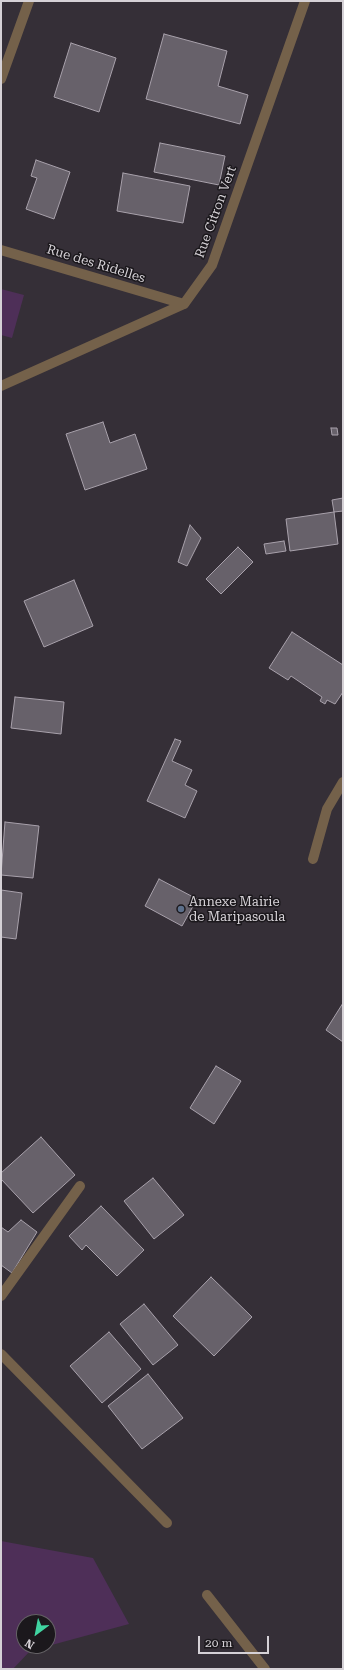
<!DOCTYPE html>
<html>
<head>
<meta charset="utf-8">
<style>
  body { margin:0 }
  #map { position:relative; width:344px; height:1670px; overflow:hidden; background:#352f37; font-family:"Roboto Serif",serif }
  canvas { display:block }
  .frame { position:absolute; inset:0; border:2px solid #d5d1d6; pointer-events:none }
  .north { position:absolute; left:16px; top:1614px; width:40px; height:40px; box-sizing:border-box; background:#1b181c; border:1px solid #656266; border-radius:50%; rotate:212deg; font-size:11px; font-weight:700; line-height:16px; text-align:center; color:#d5d1d6 }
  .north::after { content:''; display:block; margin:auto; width:14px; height:18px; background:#40d4a1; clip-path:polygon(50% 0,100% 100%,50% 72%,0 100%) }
  .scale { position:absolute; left:198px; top:1636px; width:71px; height:18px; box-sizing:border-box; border:2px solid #d5d1d6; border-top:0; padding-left:5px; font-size:12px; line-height:14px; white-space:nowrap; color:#d5d1d6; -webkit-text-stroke:3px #1b181c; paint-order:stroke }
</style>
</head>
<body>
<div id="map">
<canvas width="344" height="1670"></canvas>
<div class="frame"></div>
<div class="north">N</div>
<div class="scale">20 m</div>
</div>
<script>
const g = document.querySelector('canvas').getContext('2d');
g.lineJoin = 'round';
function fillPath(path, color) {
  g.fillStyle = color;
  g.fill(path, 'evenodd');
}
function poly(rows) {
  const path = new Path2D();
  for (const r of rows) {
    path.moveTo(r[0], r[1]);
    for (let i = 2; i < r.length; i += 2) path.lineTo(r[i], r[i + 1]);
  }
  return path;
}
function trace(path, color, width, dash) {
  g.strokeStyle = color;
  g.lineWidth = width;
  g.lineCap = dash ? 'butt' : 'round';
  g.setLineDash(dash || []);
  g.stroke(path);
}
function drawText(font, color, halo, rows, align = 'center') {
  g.font = font + ' "Roboto Serif",serif';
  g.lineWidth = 3;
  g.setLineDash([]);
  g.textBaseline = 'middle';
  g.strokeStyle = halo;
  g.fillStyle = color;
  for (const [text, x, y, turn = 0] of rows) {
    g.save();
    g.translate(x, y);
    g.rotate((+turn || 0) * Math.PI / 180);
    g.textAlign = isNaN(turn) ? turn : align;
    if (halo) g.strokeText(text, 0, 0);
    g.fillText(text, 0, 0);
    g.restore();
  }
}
const green = poly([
  [1,289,24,295,12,338,1,335],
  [1,1541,93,1558,129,1624,48,1646,48,1622,24,1622,24,1646,48,1646,30,1651,13,1669,1,1669]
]);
const building = poly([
  [164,34,227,51,218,86,248,95,240,124,146,99,164,34],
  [71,43,116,58,99,112,54,97,71,43],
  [160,143,225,156,219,185,154,172,160,143],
  [36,160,70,172,54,219,26,209,37,178,31,176,36,160],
  [123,173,190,186,183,223,117,211,123,173],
  [103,422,110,443,135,434,147,469,85,490,66,434,103,422],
  [331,428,337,428,338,435,332,435,331,428],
  [343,498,343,511,334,512,332,500,343,498],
  [334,512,338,544,290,551,286,519,334,512],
  [190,525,201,538,187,566,178,562,190,525],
  [284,541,286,551,266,554,264,544,284,541],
  [238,547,253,562,221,594,206,579,238,547],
  [74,580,93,626,44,647,24,601,74,580],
  [292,632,343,665,343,692,335,704,327,700,325,704,320,701,322,697,291,676,288,680,269,668,292,632],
  [15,697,64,702,61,734,11,728,15,697],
  [175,739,181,741,172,761,192,770,185,785,197,791,185,818,147,801,175,739],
  [5,822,39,826,33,878,1,875,5,822],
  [159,879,197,899,182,926,145,906,159,879],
  [1,890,22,893,16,939,1,937,1,890],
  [343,1003,343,1042,326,1030,343,1003],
  [216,1066,241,1081,214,1124,190,1108,216,1066],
  [41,1137,75,1175,33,1213,1,1179,1,1173,41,1137],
  [153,1178,184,1215,154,1239,124,1201,153,1178],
  [101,1206,144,1250,117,1276,86,1245,82,1250,69,1236,101,1206],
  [21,1220,37,1232,12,1273,1,1265,1,1227,8,1232,21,1220],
  [211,1277,252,1317,214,1356,173,1316,211,1277],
  [144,1304,178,1345,153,1365,120,1324,144,1304],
  [109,1332,141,1369,102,1403,70,1366,109,1332],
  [148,1374,183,1418,142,1449,108,1406,148,1374]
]);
const street = poly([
  [1,79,29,1],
  [1,250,184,304],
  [1,386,184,304,212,265,305,1],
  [313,859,327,809,343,782],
  [1,1296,80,1186],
  [1,1354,167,1523],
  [207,1595,265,1669]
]);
const markers = [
  [181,909,4,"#5c6f8a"]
];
const streetNames = [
  ["Rue Citron Vert",216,212,-70],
  ["Rue des Ridelles",96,264,17]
];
const poiNames = [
  ["Annexe Mairie",189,902],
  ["de Maripasoula",189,917]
];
fillPath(green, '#4e2f58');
fillPath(building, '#67616a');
trace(building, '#a8a1ab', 1);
trace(street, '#74614a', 10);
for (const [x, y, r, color] of markers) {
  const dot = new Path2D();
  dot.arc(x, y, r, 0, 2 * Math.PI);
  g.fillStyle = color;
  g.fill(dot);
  trace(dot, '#1b181c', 1.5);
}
drawText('13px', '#d5d1d6', '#1b181c', streetNames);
drawText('13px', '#d5d1d6', '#1b181c', poiNames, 'left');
</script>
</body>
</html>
